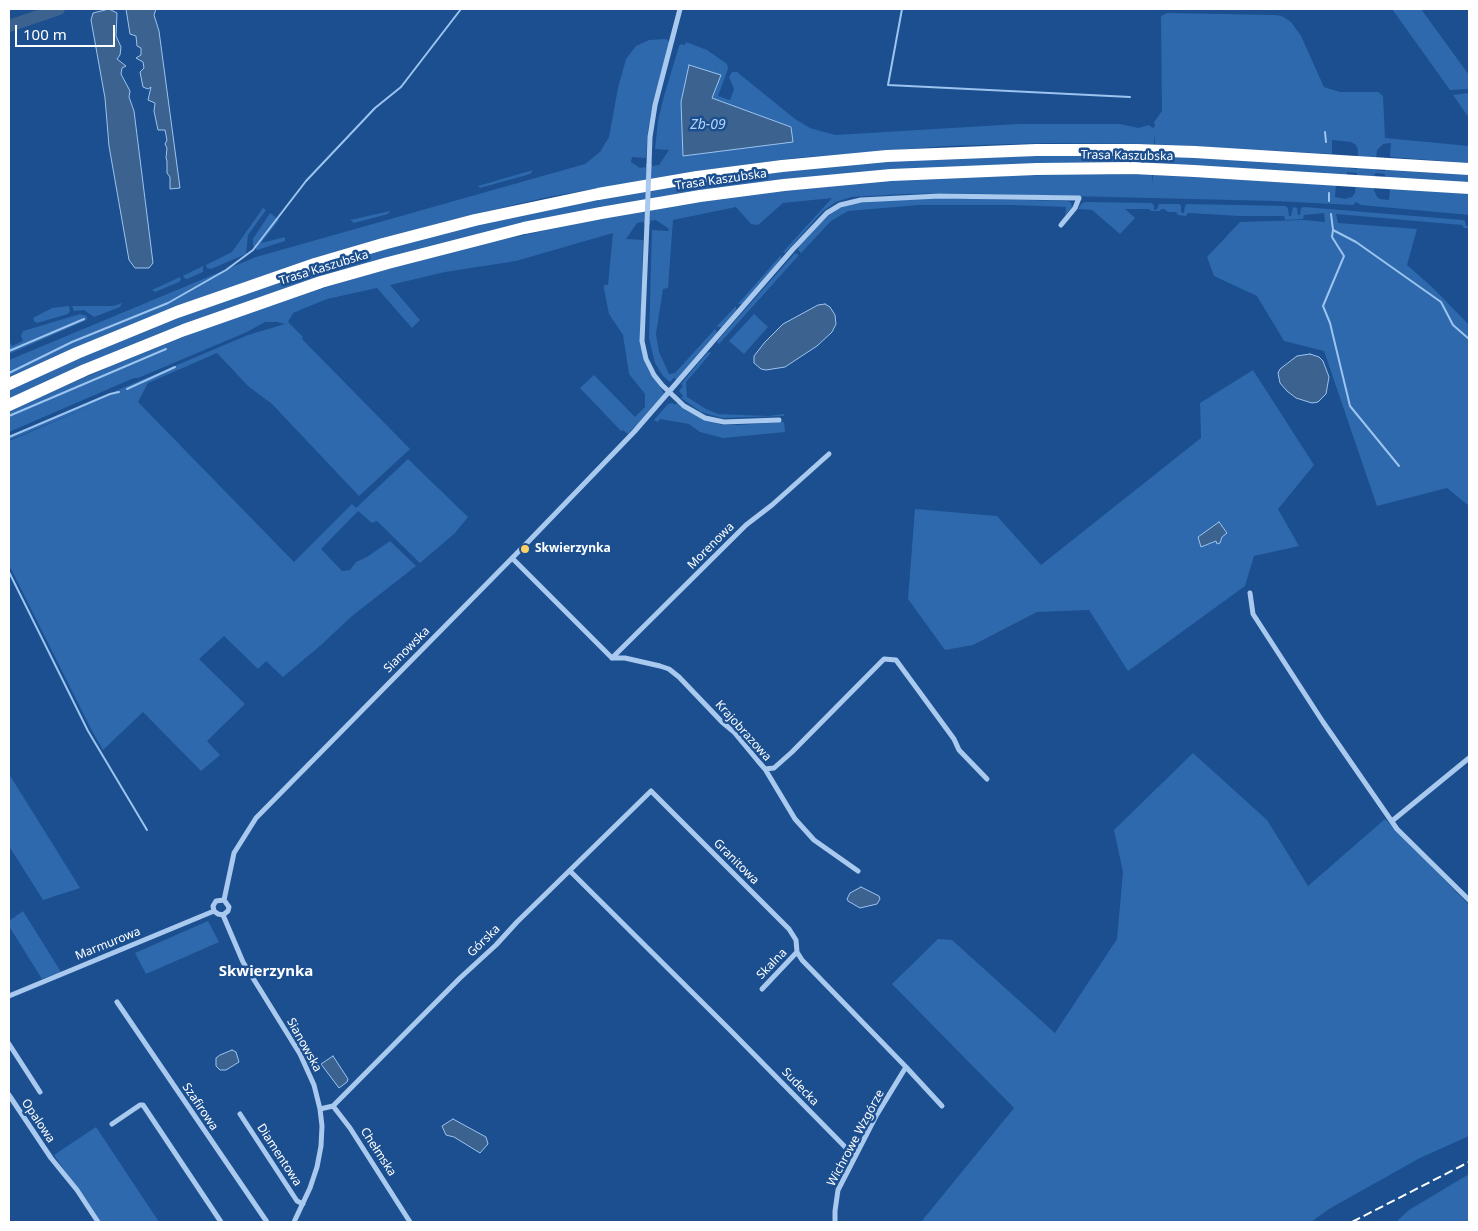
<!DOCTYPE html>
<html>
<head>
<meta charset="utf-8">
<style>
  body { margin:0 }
  #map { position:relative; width:1478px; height:1231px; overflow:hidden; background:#1b4f8f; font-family:"Noto Sans",sans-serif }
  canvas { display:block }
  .frame { position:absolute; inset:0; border:10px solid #fff; pointer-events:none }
  .scale { position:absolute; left:15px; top:25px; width:100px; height:22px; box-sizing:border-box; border:2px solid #fff; border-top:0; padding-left:6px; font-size:15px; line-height:18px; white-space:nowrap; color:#fff; -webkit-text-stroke:4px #1b4f8f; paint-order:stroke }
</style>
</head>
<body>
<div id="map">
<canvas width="1478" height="1231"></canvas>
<div class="frame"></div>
<div class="scale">100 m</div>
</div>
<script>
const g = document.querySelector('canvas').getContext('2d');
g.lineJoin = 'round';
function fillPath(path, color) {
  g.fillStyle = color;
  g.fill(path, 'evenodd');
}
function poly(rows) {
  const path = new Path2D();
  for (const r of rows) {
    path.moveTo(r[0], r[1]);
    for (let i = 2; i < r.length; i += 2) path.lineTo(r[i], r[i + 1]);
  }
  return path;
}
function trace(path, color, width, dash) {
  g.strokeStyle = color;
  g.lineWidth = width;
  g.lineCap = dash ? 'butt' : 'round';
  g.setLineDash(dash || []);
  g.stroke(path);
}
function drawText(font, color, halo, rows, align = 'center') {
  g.font = font + ' "Noto Sans",sans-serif';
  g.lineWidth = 5;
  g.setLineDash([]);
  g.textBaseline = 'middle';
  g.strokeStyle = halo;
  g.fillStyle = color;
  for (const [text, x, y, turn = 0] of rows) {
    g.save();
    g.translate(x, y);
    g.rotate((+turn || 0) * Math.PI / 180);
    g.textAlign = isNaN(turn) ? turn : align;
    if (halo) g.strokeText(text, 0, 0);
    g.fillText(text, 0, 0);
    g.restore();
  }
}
const green = poly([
  [1392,9,1421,9,1469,75,1469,89,1450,90],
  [1167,13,1275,15,1282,16,1291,22,1301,36,1324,87,1340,92,1378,92,1383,96,1385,138,1469,146,1469,163,1390,157,1391,143,1383,144,1377,150,1375,170,1385,171,1386,167,1469,173,1469,184,1385,178,1385,174,1375,173,1374,190,1377,197,1380,199,1389,200,1390,188,1443,192,1442,204,1443,192,1469,194,1469,215,1361,205,1356,202,1353,205,1274,201,947,193,904,194,851,197,836,202,823,211,785,253,783,252,832,198,783,203,758,225,751,224,736,207,673,220,668,288,663,289,656,334,659,352,669,374,675,373,715,329,717,332,677,380,674,378,670,382,663,376,655,363,649,338,652,230,668,231,669,229,656,220,637,223,626,239,643,240,640,344,648,369,664,393,663,396,628,434,623,430,621,431,580,388,594,375,635,417,645,407,645,394,629,374,623,335,609,314,604,289,604,285,608,285,613,233,516,261,445,272,390,285,420,320,412,328,377,288,327,299,300,310,293,313,288,322,303,337,302,339,410,449,359,496,272,404,248,386,217,353,148,383,138,402,294,562,352,504,356,508,408,459,468,517,455,533,420,563,377,521,372,523,358,511,321,549,342,571,350,570,356,562,367,557,390,541,416,566,352,616,321,645,283,677,266,661,258,669,224,636,199,659,245,704,207,741,220,755,201,771,143,712,103,750,91,729,9,565,9,441,96,404,9,440,9,436,248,335,285,324,277,322,265,322,247,332,138,378,134,378,9,432,9,411,40,397,106,368,198,331,314,291,366,275,475,246,588,221,734,196,902,179,1088,174,1152,175,1152,184,1153,175,1336,185,1335,197,1345,199,1352,197,1355,193,1357,173,1347,172,1347,176,1245,169,848,174,407,253,9,400,9,388,166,321,308,271,452,230,648,188,847,163,1097,153,1348,164,1348,168,1357,169,1358,150,1356,145,1351,142,1332,140,1332,154,1155,144,1155,132,1154,144,1047,143,946,146,796,158,696,171,548,197,450,220,305,262,210,294,70,350,9,377,9,360,256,257,585,164,600,152,609,137,618,88,626,59,636,46,649,40,666,39,670,42,653,102,648,130,646,158,632,157,631,162,640,168,659,165,669,150,655,149,658,121,664,96,679,46,681,44,685,45,686,42,707,50,727,64,728,69,718,96,730,100,734,89,729,77,732,72,737,72,795,119,810,128,835,135,1018,124,1120,124,1138,128,1149,125,1153,128,1155,126,1154,122,1162,111,1161,16],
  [1469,93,1469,118,1453,95],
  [533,170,530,174,480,188,478,186],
  [936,198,1068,201,1071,203,1072,207,1059,223,1065,216,1066,207,1012,205,919,205,848,211,831,221,801,253,798,250,799,246,807,237,828,216,839,208,852,204,881,201],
  [1086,202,1151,203,1154,205,1154,210,1157,209,1159,204,1179,204,1181,206,1181,212,1184,213,1185,206,1187,204,1285,206,1288,208,1289,216,1291,216,1293,207,1297,208,1298,215,1300,215,1301,208,1304,207,1463,220,1465,221,1466,226,1468,226,1469,222,1469,228,1464,228,1462,225,1336,214,1338,223,1417,229,1407,265,1432,287,1469,325,1469,506,1447,488,1377,506,1324,351,1284,341,1257,296,1214,276,1207,257,1240,222,1304,220,1325,222,1324,213,1304,215,1303,219,1285,220,1284,216,1240,216,1188,213,1186,216,1178,215,1176,212,1168,212,1164,209,1161,209,1160,211,1151,211,1149,209,1125,209,1135,218,1120,234,1092,210,1078,209,1082,203],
  [263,208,266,210,248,235,246,254,211,269,207,268,206,265,232,252],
  [390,211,388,214,354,223,350,220],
  [270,213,279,220,261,243,285,237,285,241,257,250,253,246,253,239],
  [795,253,799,255,719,344,717,342,719,339],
  [781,255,781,259,742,304,738,304],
  [203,266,203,272,187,279,184,278,183,276],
  [180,277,181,280,179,282,155,292,152,290],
  [122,303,120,307,94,317,84,310,74,311,72,306,113,306],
  [69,306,70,311,68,314,37,323,34,321,33,318,52,308],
  [736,306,736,310,722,327,718,327,717,326],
  [80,314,87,316,87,320,9,354,9,340,12,346,23,341,21,336,23,331],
  [754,314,768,327,744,354,729,341],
  [710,352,711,353,686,382,687,397,706,409,718,414,768,416,784,414,784,416,722,418,701,412,684,400,681,398,683,396,679,391,683,386,681,384,707,353],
  [1253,370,1314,465,1278,509,1299,546,1254,556,1245,586,1128,671,1089,610,1037,612,973,645,945,650,908,599,915,509,997,516,1041,565,1201,438,1200,403],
  [673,403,675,405,677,403,685,410,702,419,722,425,737,425,784,422,785,432,723,438,700,432,689,424,660,419,657,422,654,420,668,404],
  [1193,753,1267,820,1308,886,1385,819,1469,905,1469,1136,1420,1158,1329,1209,1311,1222,921,1222,1014,1108,892,984,938,939,952,940,1055,1033,1117,939,1123,872,1114,830],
  [9,774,80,888,43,900,9,846],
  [23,911,61,972,42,979,9,926,9,921],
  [208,921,219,942,146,974,135,953],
  [96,1127,159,1222,99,1222,54,1155],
  [1469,1174,1469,1222,1396,1222,1409,1210]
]);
const water = poly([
  [109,9,117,13,116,36,121,47,120,55,117,59,126,66,122,68,121,74,130,91,129,97,134,111,153,263,149,268,135,268,129,260,109,146,105,98,91,20,93,13,109,9],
  [126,9,156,9,154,15,159,31,180,188,170,189,170,177,167,173,167,161,166,158,167,148,165,144,167,140,165,130,158,130,154,111,155,103,148,100,151,87,148,89,143,87,140,72,144,68,143,62,136,58,141,55,141,48,137,46,136,36,130,34,126,9],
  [689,65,721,75,712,98,791,127,793,142,683,156,681,102,689,65],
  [825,304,830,307,835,315,836,324,832,332,817,346,785,367,766,370,761,369,754,363,754,356,765,342,783,324,818,305,825,304],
  [1310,354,1319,357,1323,361,1329,377,1326,394,1318,402,1312,403,1296,398,1287,391,1280,383,1278,373,1280,369,1297,356,1310,354],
  [1219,522,1227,533,1222,537,1220,543,1217,544,1216,541,1201,547,1198,537,1219,522],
  [861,887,879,896,880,899,877,904,860,908,848,901,847,899,850,893,861,887],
  [232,1050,236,1052,239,1062,226,1070,220,1070,216,1066,216,1058,220,1055,232,1050],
  [333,1056,348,1079,347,1082,339,1088,321,1064,333,1056],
  [453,1119,486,1137,488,1144,480,1153,454,1137,446,1135,442,1126,453,1119]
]);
const stream = poly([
  [902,9,888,85,1130,97],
  [1325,132,1326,142],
  [1329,193,1329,201],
  [1331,214,1333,230,1332,237,1344,256,1323,306,1330,323,1350,406,1399,466],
  [1333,230,1356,242,1441,302,1453,325,1469,339],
  [9,351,84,319],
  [9,373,72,342,168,303,226,270,253,250,306,181,375,108,401,87,461,9],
  [127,389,175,367],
  [9,416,166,349],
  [9,437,110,394,119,392],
  [9,572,88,731,147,830]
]);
const river = poly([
  [9,26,59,9]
]);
const street = poly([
  [649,165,650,137,655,105,680,9],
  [647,223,642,341,646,359,654,375,662,385,684,406,705,418,724,422,779,420],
  [512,558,612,658],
  [1250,593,1253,614,1323,722,1397,829,1469,900],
  [612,658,625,658,660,666,669,669,679,677,722,722,734,732,758,761,765,769,795,819,814,840,858,871],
  [612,658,746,525,772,505,829,454],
  [765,769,774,768,792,752,884,659,896,660,954,739,959,750,987,779],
  [1392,821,1469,758],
  [570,871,730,1030,855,1157],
  [224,900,234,853,256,818,526,544,634,432,793,249,827,213,840,205,861,200,939,196,1079,198,1075,208,1061,225],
  [223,915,243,962,300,1054,314,1085,320,1109,322,1126,321,1146,317,1167,310,1188,294,1222],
  [223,915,218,914,214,911,213,906,216,901,224,900],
  [223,915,228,911,229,907,224,900],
  [762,989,797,952],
  [9,996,214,911],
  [117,1002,267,1222],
  [9,1044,40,1092],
  [906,1067,942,1106],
  [9,1095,51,1158,77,1190,98,1222],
  [333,1106,460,978,496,945,517,922,651,791,789,929,796,940,797,952,802,960,906,1067,876,1116,838,1190,835,1211,835,1222],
  [320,1109,333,1106,350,1128,410,1222],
  [240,1114,297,1201,303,1204],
  [112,1124,140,1105,143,1105,221,1222]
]);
const highway = poly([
  [9,384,77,353,177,312,315,264,383,244,475,220,598,194,697,177,782,166,887,156,1036,150,1137,150,1195,152,1469,169],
  [9,405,85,370,184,330,321,282,388,263,524,228,601,213,700,196,784,185,891,175,1037,169,1132,168,1194,171,1469,188]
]);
const rail = poly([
  [1352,1222,1469,1162]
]);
const streetBridge = poly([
  [647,223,649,165]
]);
const markers = [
  [525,549,5,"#ffd166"]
];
const streetNames = [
  ["Trasa Kaszubska",1127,156,1],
  ["Trasa Kaszubska",721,180,-8],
  ["Trasa Kaszubska",324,268,-17],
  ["Morenowa",711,546,-45],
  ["Sianowska",407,650,-45],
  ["Krajobrazowa",743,731,48],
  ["Granitowa",736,862,45],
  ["Górska",484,941,-44],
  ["Marmurowa",108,944,-22],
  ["Skalna",772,964,-46],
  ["Sianowska",304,1045,61],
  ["Sudecka",800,1087,46],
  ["Szafirowa",200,1107,56],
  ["Opalowa",38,1121,56],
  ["Wichrowe Wzgórze",856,1138,-62],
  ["Chełmska",378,1152,57],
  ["Diamentowa",279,1155,57]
];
const poiNames = [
  ["Skwierzynka",535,549]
];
const waterNames = [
  ["Zb-09",708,125]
];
const quarterNames = [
  ["Skwierzynka",266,972]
];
fillPath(green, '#2e69ad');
fillPath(water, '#3c6290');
trace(water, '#9cc4f0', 1);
trace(stream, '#9cc4f0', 2);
trace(river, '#3c6290', 12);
trace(street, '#a9c9ee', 5);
trace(highway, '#fff', 12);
trace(rail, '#fff', 2, [9, 4]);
trace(streetBridge, '#a9c9ee', 5);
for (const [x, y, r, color] of markers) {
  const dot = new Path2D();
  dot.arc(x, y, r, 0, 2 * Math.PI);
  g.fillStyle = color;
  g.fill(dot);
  trace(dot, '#1b4f8f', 2);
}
drawText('12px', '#fff', '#1b4f8f', streetNames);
drawText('bold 12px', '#fff', '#1b4f8f', poiNames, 'left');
drawText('italic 14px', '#b5d3f5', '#1b4f8f', waterNames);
drawText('bold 15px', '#fff', '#1b4f8f', quarterNames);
</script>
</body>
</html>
